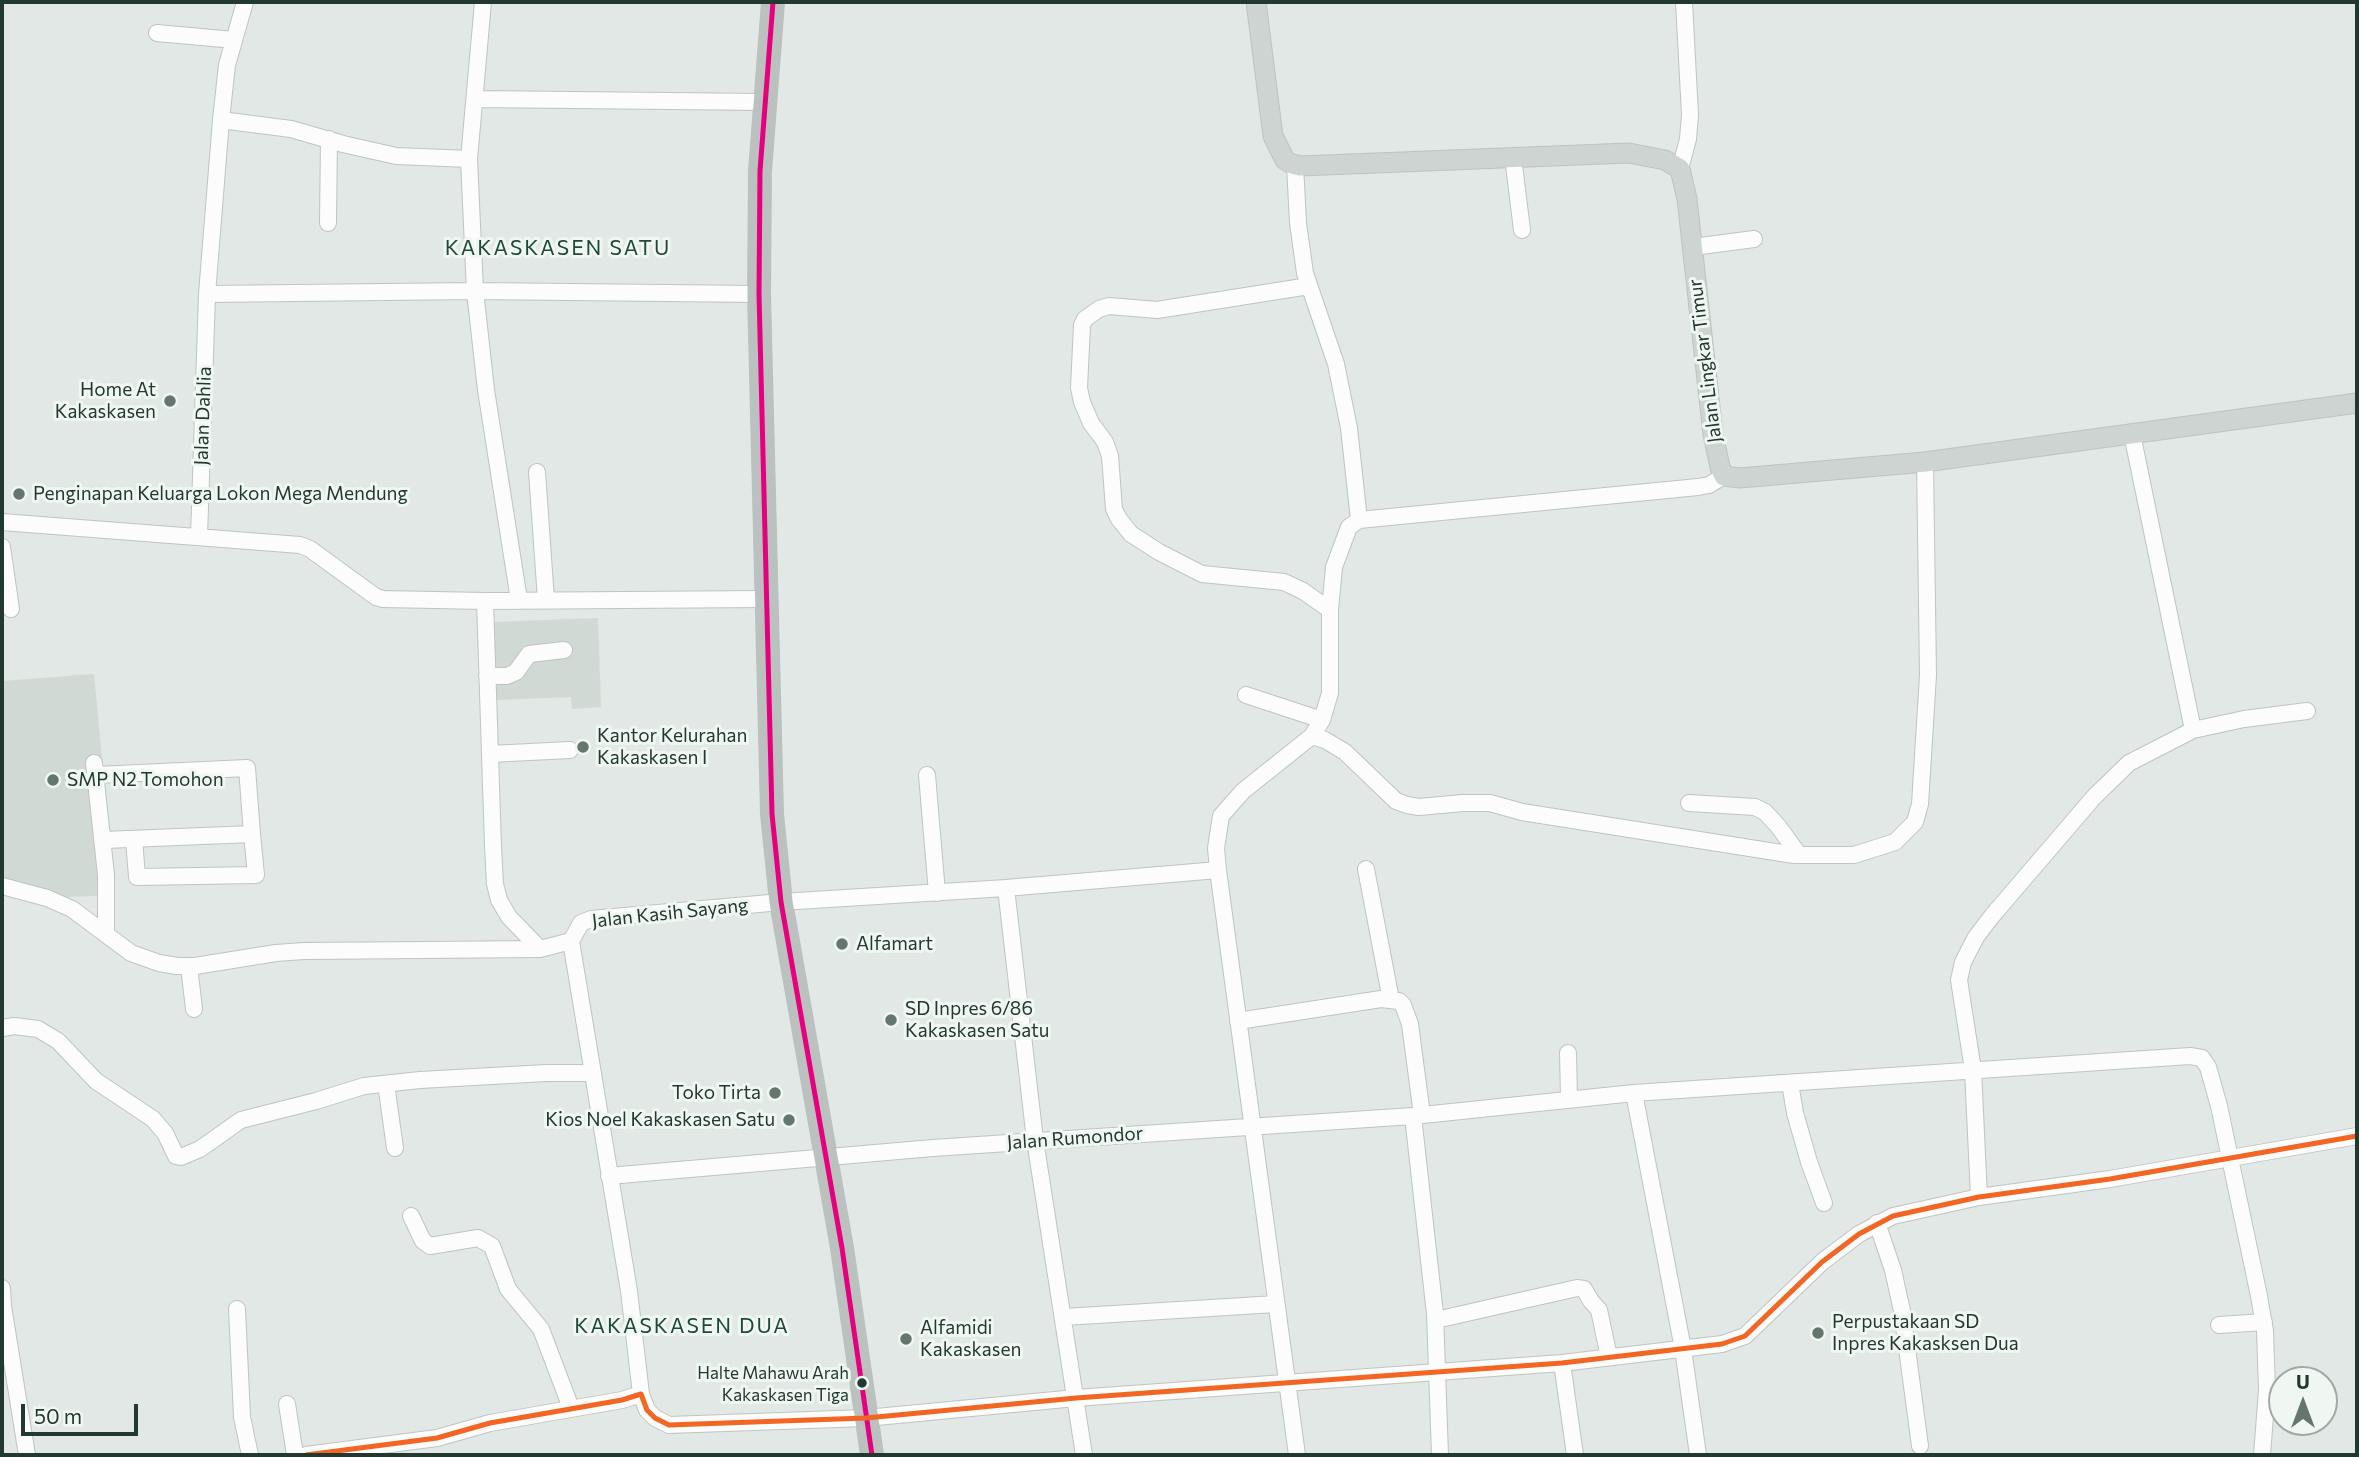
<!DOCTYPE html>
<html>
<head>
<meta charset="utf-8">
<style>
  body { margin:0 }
  #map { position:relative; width:2359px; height:1457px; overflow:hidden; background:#e2e8e5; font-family:Commissioner,sans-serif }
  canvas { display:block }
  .frame { position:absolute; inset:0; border:4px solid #22392f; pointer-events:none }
  .north { position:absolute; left:2268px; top:1366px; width:70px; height:70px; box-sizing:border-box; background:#f0f7f2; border:2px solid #9eaba4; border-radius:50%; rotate:0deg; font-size:19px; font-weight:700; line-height:28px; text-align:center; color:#22392f }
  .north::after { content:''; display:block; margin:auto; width:24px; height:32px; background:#65766f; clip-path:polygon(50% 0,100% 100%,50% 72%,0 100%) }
  .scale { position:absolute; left:21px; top:1404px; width:117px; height:32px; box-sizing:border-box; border:4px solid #22392f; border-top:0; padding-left:9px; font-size:21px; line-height:24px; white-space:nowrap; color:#22392f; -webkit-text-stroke:5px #f0f7f2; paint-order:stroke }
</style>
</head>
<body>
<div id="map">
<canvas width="2359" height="1457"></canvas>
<div class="frame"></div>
<div class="north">U</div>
<div class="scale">50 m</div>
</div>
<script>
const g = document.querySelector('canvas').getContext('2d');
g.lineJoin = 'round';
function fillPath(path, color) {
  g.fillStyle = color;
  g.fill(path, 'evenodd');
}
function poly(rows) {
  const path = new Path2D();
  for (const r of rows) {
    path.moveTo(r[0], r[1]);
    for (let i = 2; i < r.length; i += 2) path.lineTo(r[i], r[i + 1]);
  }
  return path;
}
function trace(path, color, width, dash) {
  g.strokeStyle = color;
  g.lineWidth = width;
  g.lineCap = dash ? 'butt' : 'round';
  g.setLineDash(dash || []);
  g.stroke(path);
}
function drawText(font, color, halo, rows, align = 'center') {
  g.font = font + ' Commissioner,sans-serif';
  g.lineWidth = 6;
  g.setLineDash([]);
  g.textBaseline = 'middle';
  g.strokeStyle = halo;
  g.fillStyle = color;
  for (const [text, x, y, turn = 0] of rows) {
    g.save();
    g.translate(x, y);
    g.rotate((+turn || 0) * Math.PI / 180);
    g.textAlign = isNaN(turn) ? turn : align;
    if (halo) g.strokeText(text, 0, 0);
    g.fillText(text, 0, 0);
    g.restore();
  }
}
const built = poly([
  [598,618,601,707,572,709,571,697,497,700,494,622],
  [94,674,115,895,67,897,2,879,2,681]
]);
const minor = poly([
  [483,2,469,159,475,291,486,390,519,600],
  [157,33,234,40],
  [475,99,765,102],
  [221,120,291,129,343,144,396,156,469,159],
  [1513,157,1522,230],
  [1680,169,1688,139,1690,115,1684,2],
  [328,223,329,139],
  [1693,247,1754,239],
  [1309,286,1157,310,1109,306,1099,309,1085,319,1082,325,1079,388,1082,402,1091,423,1105,442,1110,456,1114,509,1119,519,1131,534,1159,552,1202,574,1284,582,1303,591,1330,610],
  [207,294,475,291,759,294],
  [2132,434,2193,730,2244,719,2307,711],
  [537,472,546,600],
  [1359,520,1698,487,1709,485,1724,476],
  [2,522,300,545,310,549,376,597,383,599,485,601,765,599],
  [199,537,207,294,221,120,227,65,245,2],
  [2,547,11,609],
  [485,601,493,846,495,884,499,900,509,917,540,949,571,941],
  [487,676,507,676,516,672,529,654,564,650],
  [1246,695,1322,720],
  [1312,736,1325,740,1345,752,1396,801,1407,805,1419,807,1463,803,1490,803,1522,812,1794,855,1854,855,1895,842,1915,822,1920,804,1928,675,1925,462],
  [490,754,570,750],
  [94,763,106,875,106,934],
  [96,775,247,768,252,834,104,840],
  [927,775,937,893],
  [1689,803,1755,807,1765,812,1778,826,1799,855],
  [134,839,137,877,256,875,252,834],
  [1366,869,1391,1000],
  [1218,870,1216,848,1221,816,1243,791,1312,736,1322,720,1330,693,1330,610,1334,567,1349,527,1359,520,1349,428,1336,364,1305,273,1298,223,1295,165],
  [2,886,47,898,72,909,131,953,159,963,177,966,195,966,276,953,304,951,540,949],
  [1006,888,1035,1140,1084,1455],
  [189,966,194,1009],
  [1238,1021,1381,999,1399,1001,1403,1005,1410,1024,1422,1115],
  [2,1028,14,1026,38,1029,58,1041,96,1081,153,1119,165,1133,176,1156,181,1157,200,1149,241,1120,316,1101,364,1086,420,1080,546,1073,593,1073],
  [1568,1053,1569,1099],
  [1790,1083,1795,1113,1809,1162,1824,1203],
  [386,1084,395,1148],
  [1634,1093,1683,1349,1698,1455],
  [1413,1116,1435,1314,1440,1455],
  [609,1176,933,1148,1413,1116,1634,1093,2190,1056,2202,1058,2208,1067,2219,1106,2259,1296,2265,1331,2267,1390,2262,1455],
  [1979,1197,1973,1070,1959,980,1963,962,1976,937,1992,916,2094,797,2129,763,2193,730],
  [411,1216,423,1241,430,1246,478,1238,492,1246,508,1289,541,1329,571,1408],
  [1877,1223,1893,1270,1902,1311,1920,1446],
  [2,1288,3,1306,27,1455],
  [237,1309,242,1417,250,1455],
  [1064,1317,1276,1304],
  [1436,1320,1577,1288,1584,1289,1591,1301,1599,1310,1609,1357],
  [2219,1325,2264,1322],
  [1562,1363,1575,1455],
  [641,1394,629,1291,571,941,581,923,591,919,781,902,1006,888,1218,870,1297,1455],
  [287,1404,295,1455],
  [306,1455,437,1438,490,1423,622,1400,641,1394,647,1410,655,1418,669,1425,866,1418,1076,1398,1562,1363,1722,1344,1745,1336,1822,1262,1859,1234,1893,1216,1979,1197,2110,1179,2357,1136]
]);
const major = poly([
  [1256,2,1273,136,1285,160,1292,164,1300,166,1629,153,1665,160,1680,169,1687,199,1713,434,1720,467,1724,476,1740,478,1925,462,2357,403]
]);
const highway = poly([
  [773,2,760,171,759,294,772,814,781,902,842,1248,872,1455]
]);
const bus1 = poly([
  [773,2,760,171,759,294,772,814,781,902,842,1248,872,1455]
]);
const bus2 = poly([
  [306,1455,437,1438,490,1423,622,1400,641,1394,647,1410,655,1418,669,1425,866,1418,1076,1398,1562,1363,1722,1344,1745,1336,1822,1262,1859,1234,1893,1216,1979,1197,2110,1179,2357,1136]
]);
const markers = [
  [170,401,7,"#65766f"],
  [19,494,7,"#65766f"],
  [583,747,7,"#65766f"],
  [53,780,7,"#65766f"],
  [842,944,7,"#65766f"],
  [891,1020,7,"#65766f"],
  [775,1093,7,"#65766f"],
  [789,1120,7,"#65766f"],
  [1818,1333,7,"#65766f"],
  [906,1339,7,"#65766f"],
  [862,1383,6,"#22392f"]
];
const busNames = [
  ["Halte Mahawu Arah",849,1373],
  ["Kakaskasen Tiga",849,1395]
];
const streetNames = [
  ["Jalan Lingkar Timur",1705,361,-97],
  ["Jalan Dahlia",203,416,-88],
  ["Jalan Kasih Sayang",670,913,-6],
  ["Jalan Rumondor",1075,1138,-4]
];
const poiNames = [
  ["Home At",156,390,"right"],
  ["Kakaskasen",156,412,"right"],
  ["Penginapan Keluarga Lokon Mega Mendung",33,494],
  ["Kantor Kelurahan",597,736],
  ["Kakaskasen I",597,758],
  ["SMP N2 Tomohon",67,780],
  ["Alfamart",856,944],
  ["SD Inpres 6/86",905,1009],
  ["Kakaskasen Satu",905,1031],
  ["Toko Tirta",761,1093,"right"],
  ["Kios Noel Kakaskasen Satu",775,1120,"right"],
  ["Perpustakaan SD",1832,1322],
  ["Inpres Kakasksen Dua",1832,1344],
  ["Alfamidi",920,1328],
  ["Kakaskasen",920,1350]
];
const neighbourhoodNames = [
  ["KAKASKASEN SATU",558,248],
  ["KAKASKASEN DUA",682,1326]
];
fillPath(built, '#d0d9d4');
trace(minor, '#bfc4c2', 18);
trace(major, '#bcc4c0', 21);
trace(highway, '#bcc4c0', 24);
trace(minor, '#fbfcfb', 16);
trace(major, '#cdd4d1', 19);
trace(highway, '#bac1be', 23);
trace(bus1, '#e5007d', 5);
trace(bus2, '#f26522', 5);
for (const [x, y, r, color] of markers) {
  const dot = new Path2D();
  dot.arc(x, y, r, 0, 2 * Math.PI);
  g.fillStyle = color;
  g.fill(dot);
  trace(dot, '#f0f7f2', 2.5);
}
drawText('17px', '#22392f', '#f0f7f2', busNames, 'right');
drawText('19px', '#22392f', '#f0f7f2', streetNames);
drawText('19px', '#22392f', '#f0f7f2', poiNames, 'left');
g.letterSpacing = '2px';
drawText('21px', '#1f4a39', '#f0f7f2', neighbourhoodNames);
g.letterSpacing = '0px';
</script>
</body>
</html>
